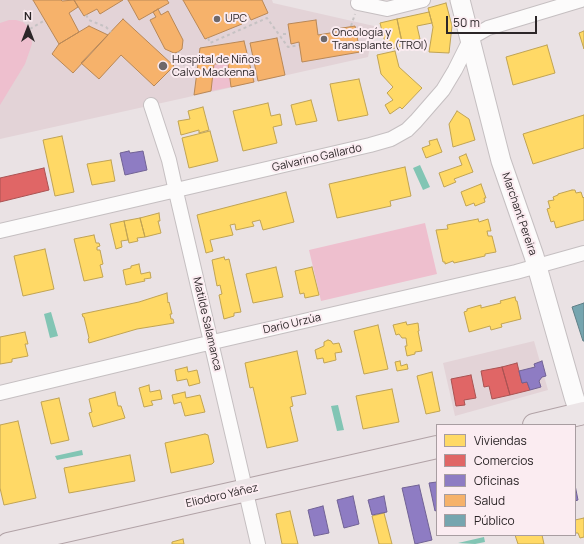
<!DOCTYPE html>
<html>
<head>
<meta charset="utf-8">
<style>
  body { margin:0 }
  #map { position:relative; width:584px; height:544px; overflow:hidden; background:#eae2e4; font-family:Manrope,sans-serif }
  canvas { display:block }
  .legend { position:absolute; left:436px; top:424px; width:140px; height:112px; box-sizing:border-box; background:#fbecf1; border:1px solid #a89da1; margin:0; padding:5px 7px; list-style:none; font-size:12px; color:#2c2628 }
  .legend li { display:flex; align-items:center; gap:8px; height:20px }
  .legend b { width:20px; border:1px solid #a89da1 }
  .north { position:absolute; left:8px; top:8px; width:40px; height:40px; -webkit-text-stroke:3px #fbecf1; paint-order:stroke; rotate:0deg; font-size:11px; font-weight:700; line-height:16px; text-align:center; color:#2c2628 }
  .north::after { content:''; display:block; margin:auto; width:14px; height:18px; background:#2c2628; clip-path:polygon(50% 0,100% 100%,50% 72%,0 100%) }
  .scale { position:absolute; left:446px; top:16px; width:91px; height:18px; box-sizing:border-box; border:2px solid #2c2628; border-top:0; padding-left:5px; font-size:12px; line-height:14px; white-space:nowrap; color:#2c2628; -webkit-text-stroke:3px #fbecf1; paint-order:stroke }
</style>
</head>
<body>
<div id="map">
<canvas width="584" height="544"></canvas>
<ul class="legend">
<li><b style="height:11px;background:#ffd966"></b>Viviendas</li>
<li><b style="height:11px;background:#e06666"></b>Comercios</li>
<li><b style="height:11px;background:#8e7cc3"></b>Oficinas</li>
<li><b style="height:11px;background:#f6b26b"></b>Salud</li>
<li><b style="height:11px;background:#76a5af"></b>Público</li>
</ul>
<div class="north">N</div>
<div class="scale">50 m</div>
</div>
<script>
const g = document.querySelector('canvas').getContext('2d');
g.lineJoin = 'round';
function fillPath(path, color) {
  g.fillStyle = color;
  g.fill(path, 'evenodd');
}
function poly(rows) {
  const path = new Path2D();
  for (const r of rows) {
    path.moveTo(r[0], r[1]);
    for (let i = 2; i < r.length; i += 2) path.lineTo(r[i], r[i + 1]);
  }
  return path;
}
function trace(path, color, width, dash) {
  g.strokeStyle = color;
  g.lineWidth = width;
  g.lineCap = dash ? 'butt' : 'round';
  g.setLineDash(dash || []);
  g.stroke(path);
}
function drawText(font, color, halo, rows, align = 'center') {
  g.font = font + ' Manrope,sans-serif';
  g.lineWidth = 4;
  g.setLineDash([]);
  g.textBaseline = 'middle';
  g.strokeStyle = halo;
  g.fillStyle = color;
  for (const [text, x, y, turn = 0] of rows) {
    g.save();
    g.translate(x, y);
    g.rotate((+turn || 0) * Math.PI / 180);
    g.textAlign = isNaN(turn) ? turn : align;
    if (halo) g.strokeText(text, 0, 0);
    g.fillText(text, 0, 0);
    g.restore();
  }
}
const built = poly([
  [0,0,272,0,273,3,374,26,368,57,0,139],
  [534,341,548,390,455,416,443,363]
]);
const green = poly([
  [9,20,16,20,23,22,30,29,32,44,25,64,0,105,0,23],
  [228,63,231,87,211,91,214,64],
  [425,223,437,274,321,301,309,250]
]);
const water = poly([
  [420,165,430,187,423,190,413,168],
  [51,312,58,336,50,338,44,314],
  [338,405,344,430,337,431,331,406],
  [82,450,83,455,57,460,55,456],
  [484,537,485,542,475,544,458,543]
]);
const homes = poly([
  [446,3,452,26,449,53,429,52,433,27,428,8,446,3],
  [429,12,432,23,417,26,420,39,402,43,397,19,429,12],
  [397,19,403,46,387,50,380,23,397,19],
  [584,31,584,49,579,33,584,31],
  [547,45,555,73,513,85,506,57,547,45],
  [395,51,399,67,422,88,402,109,400,107,390,114,385,105,393,100,387,93,393,87,381,74,377,55,395,51],
  [359,79,368,115,338,121,330,84,359,79],
  [311,100,317,121,296,125,291,105,311,100],
  [268,103,271,116,280,114,282,125,273,127,277,143,243,151,233,111,268,103],
  [203,107,209,130,199,133,199,130,181,135,178,121,190,119,188,111,203,107],
  [457,111,469,119,475,140,453,147,449,124,457,111],
  [584,115,584,148,533,164,523,134,584,115],
  [210,131,218,161,189,168,182,138,210,131],
  [62,136,74,192,55,196,43,140,62,136],
  [437,139,442,152,426,158,422,148,430,145,429,141,437,139],
  [466,154,473,172,454,179,456,182,444,187,439,173,462,165,459,157,466,154],
  [111,160,115,181,92,185,87,164,111,160],
  [405,167,411,196,390,201,391,206,337,218,329,184,405,167],
  [481,184,486,198,484,198,485,202,475,206,474,203,466,206,461,192,481,184],
  [572,190,575,190,576,193,581,192,583,198,584,197,584,220,556,228,554,221,551,222,547,209,550,208,548,201,554,200,553,197,558,195,558,194,572,190],
  [286,192,294,222,263,230,260,220,252,222,254,226,236,230,235,224,230,225,233,235,210,240,213,251,206,253,197,215,286,192],
  [159,213,160,221,158,221,161,233,145,237,140,218,159,213],
  [140,218,145,237,137,238,138,241,129,243,124,221,140,218],
  [478,219,479,222,488,219,491,231,487,231,488,236,492,236,496,252,485,254,485,256,454,263,453,261,445,264,445,262,443,262,436,230,448,229,447,225,478,219],
  [124,221,128,240,121,241,122,247,116,249,110,224,124,221],
  [94,235,96,243,99,243,100,246,97,247,97,250,100,250,103,264,100,265,103,277,84,281,74,239,94,235],
  [45,249,54,289,23,296,14,256,45,249],
  [224,257,225,260,229,259,241,312,234,313,234,316,224,319,219,295,222,294,220,285,217,286,212,260,224,257],
  [139,264,141,274,150,272,151,278,144,279,145,281,126,285,123,270,131,268,131,266,139,264],
  [276,267,283,297,253,303,246,274,276,267],
  [312,267,319,295,305,298,304,293,300,294,295,271,312,267],
  [167,293,168,303,169,302,172,314,170,314,171,319,173,319,174,323,137,329,89,343,88,339,89,338,84,317,83,317,82,314,139,302,167,293],
  [515,297,516,301,517,301,521,319,501,324,502,327,491,330,490,326,469,332,464,312,467,311,467,309,481,305,481,308,501,303,500,301,515,297],
  [406,322,407,325,418,323,419,331,418,331,422,351,415,352,415,354,407,356,405,346,407,346,406,338,402,338,399,334,396,335,393,325,406,322],
  [378,325,388,369,364,374,354,331,378,325],
  [25,332,28,344,25,344,28,356,12,359,12,362,0,364,0,337,25,332],
  [328,340,331,341,333,344,339,343,342,352,335,353,336,360,324,363,323,358,317,359,315,350,324,346,324,342,328,340],
  [297,351,306,394,291,397,293,406,290,407,298,441,267,448,253,387,250,388,245,363,297,351],
  [400,361,401,366,407,364,408,369,397,371,395,362,400,361],
  [187,367,188,372,197,370,200,383,189,386,187,379,177,381,175,370,187,367],
  [432,372,440,411,426,414,417,376,432,372],
  [149,385,150,392,160,390,162,399,151,401,153,405,144,407,139,388,149,385],
  [392,389,399,422,363,429,356,396,392,389],
  [115,392,118,406,121,406,125,418,93,427,89,413,92,412,89,399,115,392],
  [185,392,186,398,200,395,205,412,185,416,181,402,174,404,172,395,185,392],
  [59,398,69,440,51,444,41,402,59,398],
  [18,421,36,498,4,505,0,488,0,425,18,421],
  [205,434,208,435,214,462,212,464,171,473,165,443,205,434],
  [130,455,135,481,69,493,64,468,130,455],
  [290,511,298,544,282,544,276,514,290,511],
  [384,513,392,544,379,544,372,516,384,513],
  [584,518,584,537,580,538,578,533,575,533,575,520,584,518],
  [515,535,542,535,544,544,518,544,515,535],
  [183,539,184,544,172,544,172,542,183,539]
]);
const shops = poly([
  [44,168,49,190,0,202,0,178,44,168],
  [517,363,522,383,527,382,530,390,510,395,502,367,517,363],
  [502,367,510,395,492,399,489,386,484,387,481,371,502,367],
  [471,375,476,398,464,400,465,405,456,406,451,379,471,375]
]);
const offices = poly([
  [129,151,130,153,143,151,147,170,125,175,120,153,129,151],
  [542,361,546,376,542,377,539,381,541,387,530,390,527,382,522,383,519,371,535,367,534,364,542,361],
  [437,482,437,510,435,511,429,483,437,482],
  [419,485,432,540,415,544,402,488,419,485],
  [575,485,578,500,575,501,575,485],
  [353,496,359,524,344,528,337,500,353,496],
  [384,496,387,512,372,515,368,500,384,496],
  [323,506,329,533,314,536,308,510,323,506]
]);
const health = poly([
  [33,0,61,0,62,1,74,0,78,7,69,13,79,32,59,44,33,0],
  [74,0,123,0,100,14,97,9,84,16,74,0],
  [128,0,167,0,169,3,139,20,128,0],
  [183,0,262,0,268,13,251,20,248,14,240,18,242,24,205,39,183,0],
  [158,9,161,15,168,11,183,40,182,49,178,52,174,53,165,49,150,20,156,17,153,12,158,9],
  [123,19,174,66,154,86,121,55,99,79,81,63,123,19],
  [316,20,318,35,336,32,336,29,355,26,360,52,302,62,299,42,291,44,288,24,316,20],
  [89,26,108,35,73,73,52,54,59,44,89,26],
  [277,38,285,75,258,81,250,43,277,38],
  [244,41,254,82,231,87,228,63,214,64,211,91,194,95,200,48,244,41]
]);
const public = poly([
  [584,303,584,341,583,341,572,307,584,303]
]);
const path = poly([
  [86,15,89,20,106,27,111,32],
  [351,26,355,14],
  [30,29,45,20],
  [283,34,289,34],
  [208,38,210,43,267,18,288,47,299,45],
  [178,52,185,67],
  [190,58,198,56]
]);
const street = poly([
  [358,3,387,9,423,0],
  [151,105,169,160,177,196,258,544],
  [0,231,370,145,391,139,407,130,416,121,443,90,455,70,470,40,474,36,488,28,581,0],
  [0,393,200,345,516,272,584,253]
]);
const secondary = poly([
  [460,0,501,161,534,256,574,397,580,415]
]);
const primary = poly([
  [534,425,584,413],
  [8,544,437,447]
]);
const markers = [
  [217,19,4,"#6e686a"],
  [324,39,4,"#6e686a"],
  [163,66,5,"#6e686a"]
];
const poiNames = [
  ["UPC",225,19],
  ["Oncología y",332,33],
  ["Transplante (TROI)",332,46],
  ["Hospital de Niños",172,60],
  ["Calvo Mackenna",172,73]
];
const streetNames = [
  ["Galvarino Gallardo",317,158,-13],
  ["Marchant Pereira",519,214,71],
  ["Matilde Salamanca",207,324,77],
  ["Darío Urzúa",292,324,-13],
  ["Eliodoro Yáñez",222,496,-13]
];
fillPath(built, '#e3d3d7');
fillPath(green, '#eebfce');
fillPath(water, '#82c5b4');
fillPath(homes, '#ffd966');
trace(homes, '#c0a353', 1);
fillPath(shops, '#e06666');
trace(shops, '#aa5353', 1);
fillPath(offices, '#8e7cc3');
trace(offices, '#716294', 1);
fillPath(health, '#f6b26b');
trace(health, '#b98857', 1);
fillPath(public, '#76a5af');
trace(public, '#607f86', 1);
trace(street, '#c5bfc1', 16);
trace(secondary, '#c5bfc1', 21);
trace(primary, '#b1a2a6', 24);
trace(path, '#c6c2c3', 2, [3, 3]);
trace(street, '#fcfbfb', 14);
trace(secondary, '#fcfbfb', 19);
trace(primary, '#ece5e7', 22);
for (const [x, y, r, color] of markers) {
  const dot = new Path2D();
  dot.arc(x, y, r, 0, 2 * Math.PI);
  g.fillStyle = color;
  g.fill(dot);
  trace(dot, '#fbecf1', 1.5);
}
drawText('11px', '#2c2628', '#fbecf1', poiNames, 'left');
drawText('11px', '#2c2628', '#fbecf1', streetNames);
</script>
</body>
</html>
